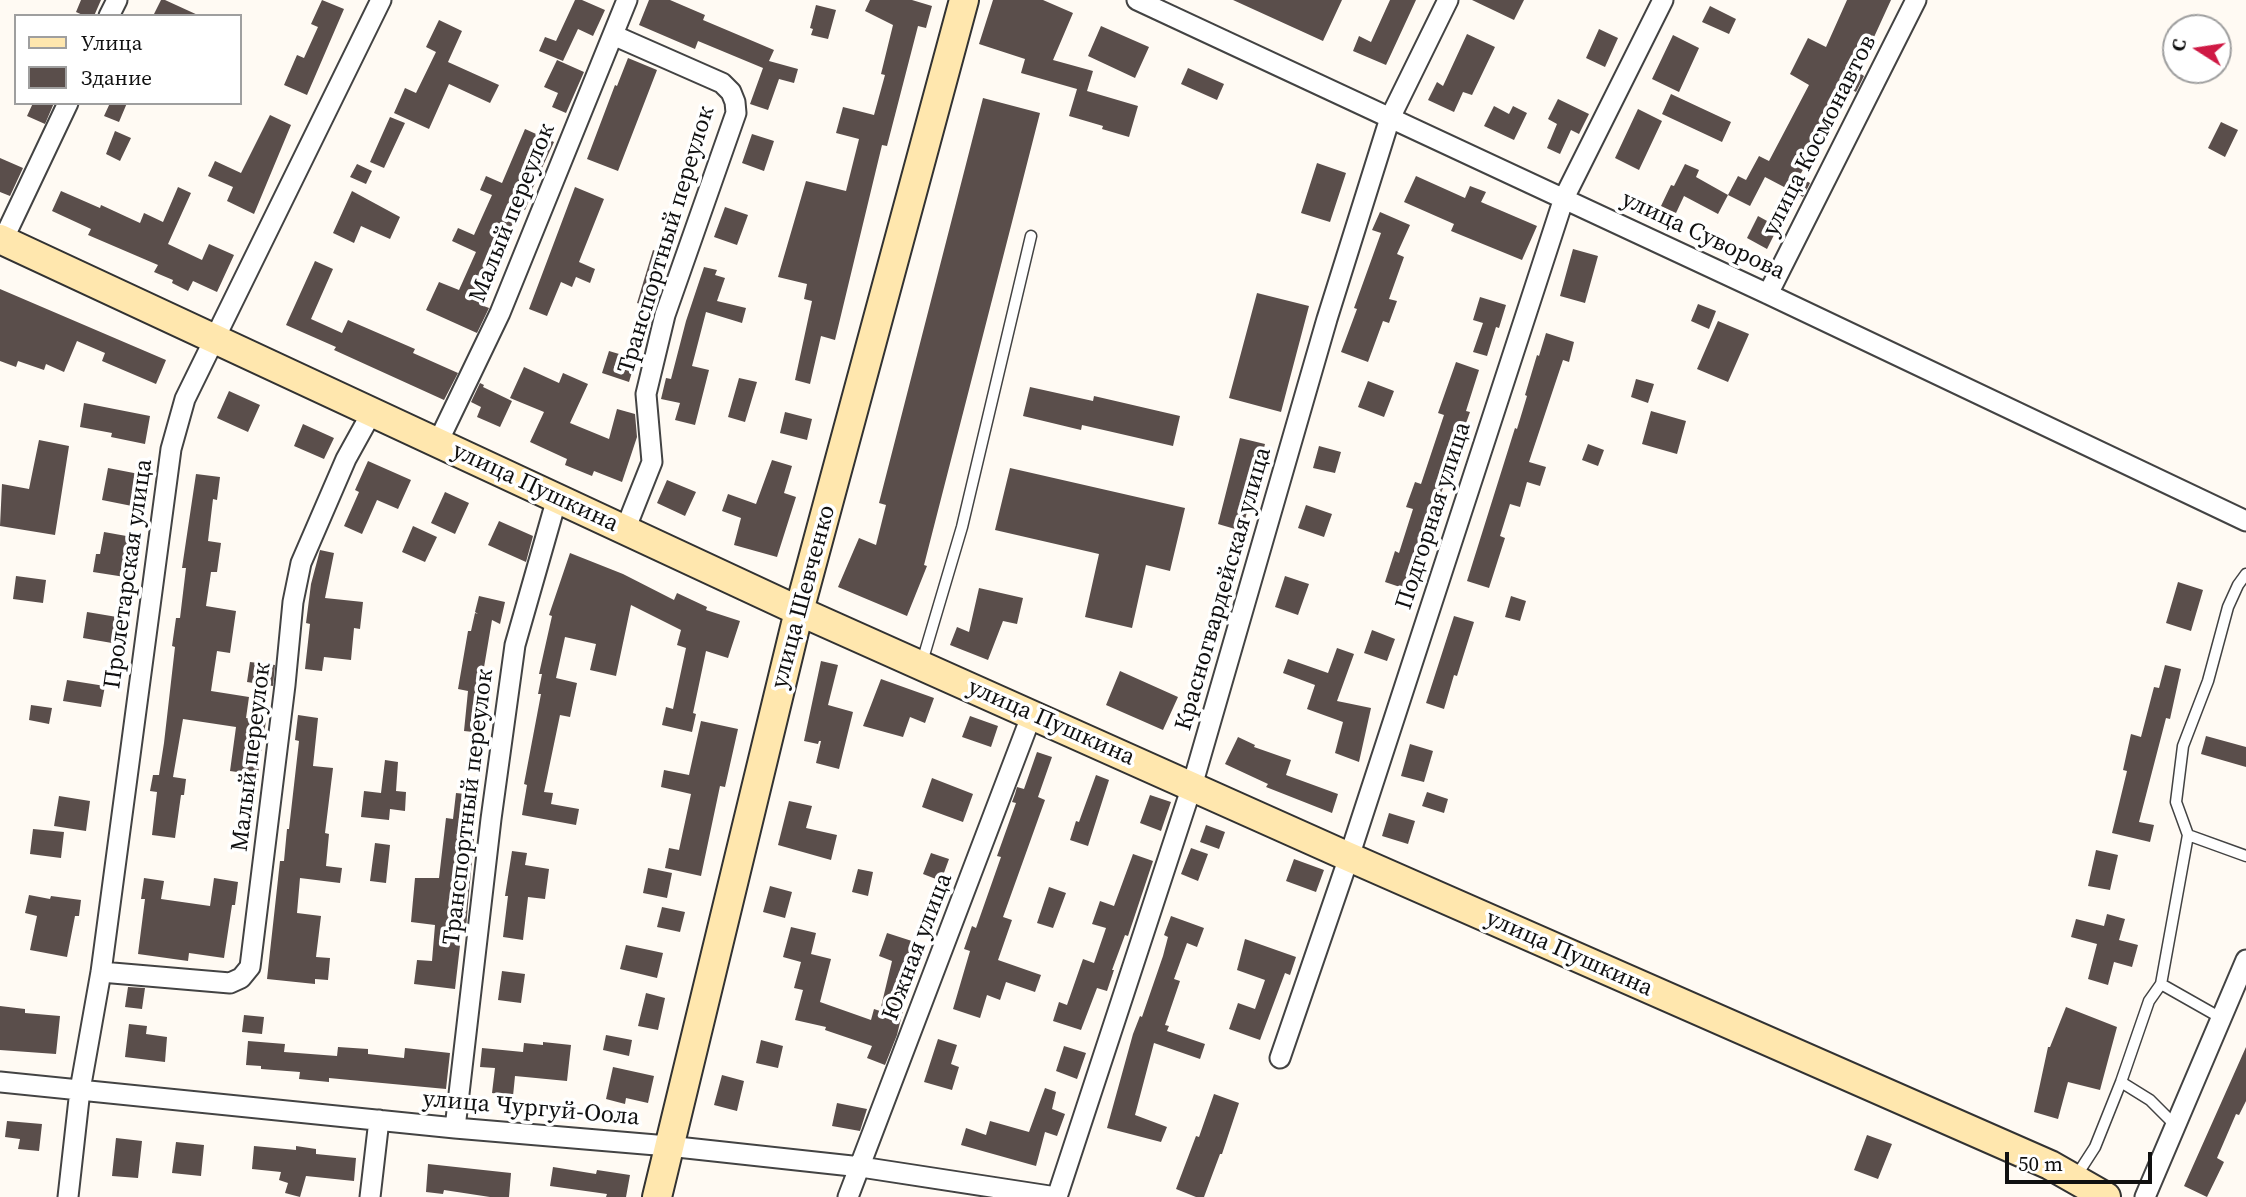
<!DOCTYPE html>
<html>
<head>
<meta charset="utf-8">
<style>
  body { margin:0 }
  #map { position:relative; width:2246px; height:1197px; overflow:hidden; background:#fffaf3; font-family:"Source Serif 4",serif }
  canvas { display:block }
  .legend { position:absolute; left:14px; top:14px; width:228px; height:91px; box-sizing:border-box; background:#fff; border:2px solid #9f9f9f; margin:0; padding:9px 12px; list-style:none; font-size:21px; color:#101010 }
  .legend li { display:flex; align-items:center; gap:14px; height:35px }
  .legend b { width:35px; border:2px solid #9f9f9f }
  .north { position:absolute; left:2162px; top:14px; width:70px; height:70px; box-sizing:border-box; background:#fff; border:2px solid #9f9f9f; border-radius:50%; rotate:282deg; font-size:19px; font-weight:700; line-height:28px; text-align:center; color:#101010 }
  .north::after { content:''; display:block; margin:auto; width:24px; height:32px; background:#cf1944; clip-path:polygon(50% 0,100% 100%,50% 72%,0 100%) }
  .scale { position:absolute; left:2005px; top:1152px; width:147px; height:32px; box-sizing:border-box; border:4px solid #101010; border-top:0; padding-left:9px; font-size:21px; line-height:24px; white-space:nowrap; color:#101010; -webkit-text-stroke:5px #fff; paint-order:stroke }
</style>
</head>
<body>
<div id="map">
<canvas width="2246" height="1197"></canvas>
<ul class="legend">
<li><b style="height:9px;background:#ffe7ae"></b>Улица</li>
<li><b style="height:19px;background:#5a4e4b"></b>Здание</li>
</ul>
<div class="north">С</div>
<div class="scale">50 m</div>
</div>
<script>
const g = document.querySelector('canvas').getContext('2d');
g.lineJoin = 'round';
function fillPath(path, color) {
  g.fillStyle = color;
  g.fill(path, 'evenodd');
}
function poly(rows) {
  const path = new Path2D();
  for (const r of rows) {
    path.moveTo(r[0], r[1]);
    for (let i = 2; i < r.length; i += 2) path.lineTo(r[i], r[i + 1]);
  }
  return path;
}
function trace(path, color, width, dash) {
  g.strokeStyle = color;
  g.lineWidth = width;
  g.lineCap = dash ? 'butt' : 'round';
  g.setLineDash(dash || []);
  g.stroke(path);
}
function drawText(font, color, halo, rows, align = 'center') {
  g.font = font + ' "Source Serif 4",serif';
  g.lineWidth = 7;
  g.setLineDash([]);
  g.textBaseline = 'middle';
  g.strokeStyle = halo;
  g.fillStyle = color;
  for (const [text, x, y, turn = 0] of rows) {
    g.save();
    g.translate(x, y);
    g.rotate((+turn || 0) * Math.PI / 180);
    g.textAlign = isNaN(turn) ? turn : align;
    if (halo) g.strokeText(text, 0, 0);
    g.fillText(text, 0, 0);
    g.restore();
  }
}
const building = poly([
  [81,0,101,0,94,16,85,16,76,12],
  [161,0,165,0,200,16,153,16],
  [322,0,344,9,307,95,284,85,297,55,304,58,318,27,311,24],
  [575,0,582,0,605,10,593,36,578,29,563,61,539,51,545,37,556,41],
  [649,0,670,0,705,15,703,20,774,50,769,61,798,69,794,83,779,79,768,110,750,104,763,68,698,41,695,49,639,25],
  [870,0,912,0,932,6,926,28,918,26,887,146,882,145,835,340,821,336,810,384,795,380,812,301,804,299,807,284,778,277,806,181,846,191,859,139,836,133,843,107,874,115,885,75,881,74,893,25,865,11],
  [993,0,1043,0,1073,13,1053,60,1093,71,1087,91,1138,106,1129,137,1102,129,1103,126,1069,116,1077,89,1021,73,1025,59,979,44],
  [1233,0,1342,0,1323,41],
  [1390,0,1416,0,1386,65,1353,51,1359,36,1371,42],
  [1472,0,1524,0,1514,20],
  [1847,0,1891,0,1858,72,1864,76,1856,92,1847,87,1799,177,1810,183,1803,197,1765,177,1750,206,1728,195,1738,176,1746,180,1759,156,1769,161,1809,85,1790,74,1808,38,1826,47],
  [816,5,836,10,828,39,811,35,813,29,810,28],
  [1710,6,1736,19,1729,34,1702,22],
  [439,20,462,31,448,62,499,85,490,103,449,84,429,129,394,113,405,88,416,93,436,52,426,47],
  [1101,26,1149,47,1135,78,1088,56],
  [1599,29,1618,38,1605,67,1586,58],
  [1467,34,1495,47,1472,95,1463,92,1454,112,1428,100,1437,82,1443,86],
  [1673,35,1699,48,1679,92,1652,79],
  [628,58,657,70,618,171,587,159,615,85,617,86],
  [557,60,584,72,566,113,552,107,558,93,544,87],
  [1188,68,1224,84,1217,100,1181,84],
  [1671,94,1731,122,1722,142,1662,114],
  [983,98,1040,113,924,565,927,566,907,616,838,587,859,538,876,545,886,505,879,503],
  [1558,99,1589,114,1579,134,1571,130,1560,154,1547,148,1557,124,1548,119],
  [33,103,54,103,45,124,27,116],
  [110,103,127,103,119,122,104,116],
  [1494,106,1509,114,1513,106,1527,113,1514,140,1484,126],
  [1638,109,1662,121,1639,170,1615,158],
  [270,115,291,125,254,214,227,201,233,187,208,176,215,161,241,173],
  [390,117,405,123,384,168,370,162],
  [2221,122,2238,130,2225,157,2208,148],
  [525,129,554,142,529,196,531,196,525,210,520,208,496,260,501,262,481,305,489,308,477,333,426,310,439,282,459,290,476,252,452,241,458,228,474,235,492,195,480,190,486,176,502,183],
  [115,131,131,138,120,161,106,154],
  [752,134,774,141,764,171,742,163],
  [0,158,23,168,10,196,0,192],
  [1317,163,1346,173,1330,222,1301,213],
  [357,164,372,171,366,184,350,177],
  [1685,164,1699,170,1696,177,1728,195,1718,214,1684,196,1676,213,1661,206,1671,185,1674,186],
  [1416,176,1465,198,1470,186,1486,192,1481,202,1537,226,1522,260,1451,231,1454,224,1404,202],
  [178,187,191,193,168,244,202,260,209,244,234,255,217,292,193,281,188,291,172,283,173,280,154,272,158,265,88,235,91,229,52,211,61,191,100,208,101,205,140,223,144,213,163,222],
  [575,187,604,199,579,262,595,269,590,283,576,277,572,287,561,282,547,316,529,309],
  [352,191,400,217,390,239,361,226,354,243,333,233],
  [725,207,748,215,737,245,714,237],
  [1380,212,1410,225,1397,254,1404,257,1389,299,1397,301,1389,323,1383,321,1368,362,1341,352,1357,309,1354,308,1381,233,1372,230],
  [1758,216,1778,227,1767,249,1747,238],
  [1573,249,1598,256,1585,303,1560,296],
  [653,250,668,256,649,307,637,303],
  [315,261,333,269,311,319,342,333,348,320,415,349,413,353,458,373,444,400,334,350,336,347,286,325],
  [704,267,717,270,715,275,725,278,717,301,746,308,742,323,706,312,692,366,709,370,695,425,675,420,680,403,661,399,666,378,671,379,686,321],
  [0,289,166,360,156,384,102,361,105,353,77,341,64,372,46,364,44,370,18,361,16,367,0,361],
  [1257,293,1309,306,1281,412,1229,398],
  [1480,297,1506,305,1499,328,1496,327,1487,356,1473,352,1483,323,1473,320],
  [1698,304,1716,311,1709,329,1691,321],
  [1718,321,1749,334,1728,382,1697,369],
  [1546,333,1574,342,1569,362,1563,360,1529,462,1546,467,1540,486,1527,482,1520,507,1510,504,1500,536,1505,538,1489,588,1467,581,1515,428,1517,429,1527,396,1525,395,1537,355,1539,356],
  [609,351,636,359,629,382,602,373],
  [1456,362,1479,370,1466,411,1470,412,1428,530,1435,532,1429,549,1426,547,1412,591,1385,582,1395,551,1399,553,1413,509,1406,507,1415,482,1421,484,1444,415,1438,413],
  [524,367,559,383,563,373,588,384,570,423,609,439,617,409,635,414,637,437,622,482,594,471,592,476,565,465,567,459,530,442,544,412,510,398],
  [739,378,757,382,745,422,728,417],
  [1636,379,1654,384,1648,403,1631,397],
  [1368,381,1394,391,1384,417,1358,407],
  [480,383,484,385,483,387,512,401,500,427,477,417,481,407,471,402],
  [1030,387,1093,401,1094,396,1180,416,1173,446,1082,425,1081,430,1023,416],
  [229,391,260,405,248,432,217,418],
  [84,403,150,416,145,444,111,437,112,433,80,427],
  [1651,411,1686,421,1677,454,1642,444],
  [785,412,812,419,807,440,780,433],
  [303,424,334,438,324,459,294,446],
  [1240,438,1265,444,1242,531,1218,524],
  [39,440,69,446,55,535,0,526,2,484,29,489],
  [1588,444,1604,450,1598,466,1582,460],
  [1319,446,1341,452,1335,473,1313,468],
  [772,460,792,466,784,493,796,497,777,557,734,545,741,518,722,511,728,494,756,504],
  [368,461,411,480,398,509,377,500,362,534,344,526,359,492,355,490],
  [108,468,139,474,132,506,102,500],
  [1010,468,1185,508,1170,571,1146,565,1132,628,1085,617,1099,554,995,530],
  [196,474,220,477,217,500,213,499,208,541,221,543,217,572,211,572,206,606,236,611,230,653,217,651,211,691,249,697,246,718,266,721,258,775,230,771,236,727,183,719,173,777,186,779,184,795,181,795,175,838,152,835,157,792,150,791,153,775,159,775,164,743,175,647,172,646,176,618,180,618,186,568,182,568],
  [667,480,696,492,685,516,657,503],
  [445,492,469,503,455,534,431,523],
  [1306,505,1332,514,1324,537,1298,528],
  [499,521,533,536,526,562,488,545],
  [413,526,437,537,425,562,402,552],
  [104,532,132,537,125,577,93,572,96,554,100,554],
  [320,550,334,553,325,598,363,602,360,629,354,628,351,660,324,657,322,671,305,669,310,624,306,623,311,584],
  [570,553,623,574,674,600,677,593,707,607,706,610,740,621,728,658,706,651,693,713,696,714,692,732,662,725,666,707,673,709,686,648,677,645,681,630,631,605,616,676,590,670,596,644,565,637,556,678,577,683,570,717,560,715,544,792,553,793,551,804,579,809,576,825,522,815,527,785,524,784,541,694,538,694,542,674,539,674,552,616,549,615],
  [16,576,46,580,43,603,13,599],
  [1285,576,1309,584,1298,615,1275,607],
  [2178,582,2203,590,2191,631,2166,623],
  [979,588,1023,598,1017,624,1003,621,988,660,950,645,957,627,969,632],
  [479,596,505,602,500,624,492,620,481,685,491,687,483,733,464,731,468,691,458,689,468,631,471,631,475,613,478,614,475,612],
  [1511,596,1526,601,1520,621,1505,617],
  [87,612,117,617,112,643,83,638],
  [1454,616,1474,622,1457,676,1454,675,1444,709,1426,703],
  [1372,630,1395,639,1387,661,1364,653],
  [1337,648,1354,654,1337,701,1371,708,1359,762,1335,753,1343,722,1307,709,1315,685,1283,673,1288,659,1328,673],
  [821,661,838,665,828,705,853,712,839,769,816,763,821,741,819,741,818,744,804,741],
  [250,662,275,665,273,686,247,682],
  [2165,665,2181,669,2170,719,2166,718,2139,822,2154,825,2150,842,2112,833,2127,771,2123,770,2131,734,2141,737,2154,687,2159,688],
  [1120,671,1178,697,1163,730,1106,705],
  [881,679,934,698,925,723,910,717,903,737,863,726],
  [67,680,105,686,101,707,63,701],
  [31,705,52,708,49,724,29,720],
  [298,715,318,718,313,766,333,768,325,833,329,834,326,866,342,868,340,883,300,878,297,913,321,916,316,957,330,958,328,980,315,979,315,984,267,979,280,861,284,861,287,829,289,829,299,741,295,740],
  [970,716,998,726,991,747,962,737],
  [701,721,738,729,725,787,720,786,701,876,665,868,669,848,679,850,691,794,661,787,664,770,689,775],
  [2206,736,2246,747,2246,767,2201,754],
  [1238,737,1255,745,1254,747,1291,760,1286,775,1338,794,1332,813,1266,787,1268,784,1225,764],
  [1410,744,1433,751,1424,782,1401,776],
  [1037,752,1052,757,1038,797,1045,800,1003,917,1012,920,998,960,1041,975,1035,992,1006,982,1000,1000,987,995,980,1018,953,1009,970,951,964,949,972,926,976,928,1001,857,997,856,1016,803,1012,802,1015,794,1017,787,1024,789],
  [385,760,398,762,396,791,406,792,405,811,390,809,389,820,361,817,364,791,381,793],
  [1096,775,1109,780,1088,846,1070,840,1076,821,1079,822],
  [932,778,973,794,963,822,922,807],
  [1427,792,1448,799,1444,813,1422,806],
  [456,793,474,795,470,838,474,839,468,904,466,929,462,928,455,989,414,984,417,960,432,961,435,925,411,922,415,878,439,878,446,818,453,819],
  [1150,795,1171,802,1161,831,1140,823],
  [59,796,90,801,86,831,54,826],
  [789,801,812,806,806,828,837,835,831,860,778,845],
  [1389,813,1415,821,1408,844,1382,836],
  [1206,825,1225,832,1219,849,1200,842],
  [33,829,64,832,61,858,30,854],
  [375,843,390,845,386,883,370,881],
  [1191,848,1208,854,1198,881,1181,874],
  [2096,850,2118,855,2110,890,2088,886],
  [512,851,527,853,525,865,549,869,545,899,528,897,523,940,503,937,508,896,505,896],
  [931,853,949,859,941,881,923,874],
  [1133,854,1153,861,1128,936,1125,935,1112,970,1114,970,1107,991,1097,988,1081,1030,1053,1021,1059,1002,1067,1005,1083,959,1094,963,1106,928,1092,924,1100,901,1114,906],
  [1294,859,1324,870,1316,892,1286,881],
  [648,868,672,873,667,898,643,893],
  [858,869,873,872,868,896,852,892],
  [144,878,164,881,161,899,210,906,214,878,238,882,235,905,232,905,224,958,189,953,188,961,138,954,145,899,141,899],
  [770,886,792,892,785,918,763,912],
  [1049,887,1066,893,1053,928,1037,923],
  [29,895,50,899,51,896,81,900,79,916,75,916,67,957,30,950,37,916,25,913],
  [662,907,685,912,680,932,657,927],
  [2107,914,2125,919,2119,940,2138,945,2132,967,2114,962,2108,985,2088,979,2097,944,2071,937,2076,919,2104,926],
  [1171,916,1204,928,1197,947,1187,943,1174,979,1180,981,1165,1025,1169,1026,1167,1031,1205,1044,1200,1059,1154,1043,1135,1115,1167,1127,1161,1142,1107,1128,1133,1034,1140,1016,1142,1017,1163,956,1168,937,1164,935],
  [791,927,816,933,811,954,831,959,820,1002,871,1020,874,1009,880,1011,892,961,879,956,887,933,915,942,905,971,912,973,897,1035,885,1065,867,1058,872,1046,825,1030,826,1027,795,1020,803,990,794,988,801,962,783,957],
  [1245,939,1296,957,1290,975,1285,973,1260,1040,1229,1029,1238,1003,1255,1009,1265,980,1237,970],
  [626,945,663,953,657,978,620,969],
  [502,971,525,974,521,1003,498,1000],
  [128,987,145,988,142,1009,125,1007],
  [646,993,665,998,658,1030,638,1026],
  [0,1006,25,1009,25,1013,60,1016,56,1054,0,1050],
  [2066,1007,2117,1027,2100,1090,2068,1082,2058,1119,2034,1112,2048,1047,2050,1047],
  [244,1015,264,1017,262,1034,242,1032],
  [129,1024,147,1026,146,1034,167,1037,165,1062,125,1057],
  [606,1035,632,1040,629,1056,603,1050],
  [938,1039,957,1045,951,1064,959,1067,952,1090,924,1082],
  [761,1040,783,1046,778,1068,756,1063],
  [248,1041,285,1044,284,1052,337,1056,338,1047,368,1049,368,1054,404,1058,405,1048,450,1053,446,1089,329,1078,329,1082,299,1079,300,1072,261,1069,261,1066,246,1065],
  [543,1042,571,1045,567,1081,515,1076,513,1096,492,1093,495,1068,480,1067,482,1048,523,1052,524,1043,543,1045],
  [1064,1046,1086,1053,1077,1079,1056,1071],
  [2246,1047,2246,1101,2239,1115,2236,1114,2217,1158,2224,1162,2207,1197,2184,1186],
  [613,1067,654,1076,648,1103,626,1098,625,1104,606,1099],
  [722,1075,744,1081,737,1111,714,1105],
  [1045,1088,1056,1092,1052,1109,1065,1114,1057,1136,1045,1132,1036,1166,961,1145,966,1128,986,1135,990,1121,1029,1132],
  [1214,1094,1239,1103,1222,1154,1220,1154,1204,1197,1196,1197,1176,1189,1196,1136,1199,1137],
  [837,1103,867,1109,860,1131,832,1126],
  [7,1121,42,1124,39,1151,18,1149,20,1139,5,1137],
  [1867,1135,1892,1144,1878,1179,1854,1170],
  [116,1138,142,1141,138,1178,112,1176],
  [176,1142,204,1145,201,1176,172,1173],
  [254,1146,296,1150,296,1146,316,1149,316,1154,356,1158,354,1181,306,1176,300,1197,285,1193,288,1183,279,1180,281,1172,252,1169],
  [428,1164,511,1173,509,1197,490,1197,444,1190,443,1194,426,1192],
  [553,1167,596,1174,597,1170,630,1175,626,1197,606,1197,607,1194,550,1186]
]);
const lane = poly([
  [922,662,962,527,1031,236],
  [2188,835,2246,856],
  [2161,984,2221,1018],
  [2121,1082,2150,1100,2175,1125],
  [2075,1178,2095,1147,2121,1082,2149,1001,2161,984,2188,835,2176,802,2183,746,2208,681,2228,607,2238,585,2246,574]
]);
const street = poly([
  [1137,0,1768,294,2246,521],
  [109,16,117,0],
  [613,35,722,83,731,92,735,102,736,113,665,315,646,394,652,462,625,530],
  [3,240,68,103],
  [1768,294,1916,0],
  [438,442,500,313,627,0],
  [101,972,230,983,241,978,250,967,285,685,293,602,301,563,346,459,372,412],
  [1280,1058,1349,857,1564,198,1663,0],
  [0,1082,455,1128,668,1146,861,1167,1056,1197],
  [455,1128,491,819,515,645,557,498],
  [68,1197,80,1090,101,972,171,449,185,399,381,0],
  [370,1197,379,1120],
  [848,1197,1032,714],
  [1057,1197,1192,786,1327,319,1390,118,1448,0],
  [2145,1197,2246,960]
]);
const secondary = poly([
  [0,239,799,611,1349,857,2050,1165,2106,1197],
  [657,1197,799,611,964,0]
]);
const streetNames = [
  ["улица Космонавтов",1820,136,-63],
  ["Малый переулок",513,213,-68],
  ["улица Суворова",1703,236,25],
  ["Транспортный переулок",667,240,-73],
  ["улица Пушкина",535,488,25],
  ["Подгорная улица",1434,516,-72],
  ["Пролетарская улица",129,574,-82],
  ["Красногвардейская улица",1224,589,-74],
  ["улица Шевченко",804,597,-75],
  ["улица Пушкина",1051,723,24],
  ["Малый переулок",252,757,-83],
  ["Транспортный переулок",469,807,-83],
  ["Южная улица",918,947,-69],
  ["улица Пушкина",1569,954,24],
  ["улица Чургуй-Оола",531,1109,5]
];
fillPath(building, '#5a4e4b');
trace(lane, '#434343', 13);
trace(street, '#434343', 23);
trace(secondary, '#323232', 32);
trace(lane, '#fff', 10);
trace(street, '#fff', 19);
trace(secondary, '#ffe7ae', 28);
drawText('24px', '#101010', '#fff', streetNames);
</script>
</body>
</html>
